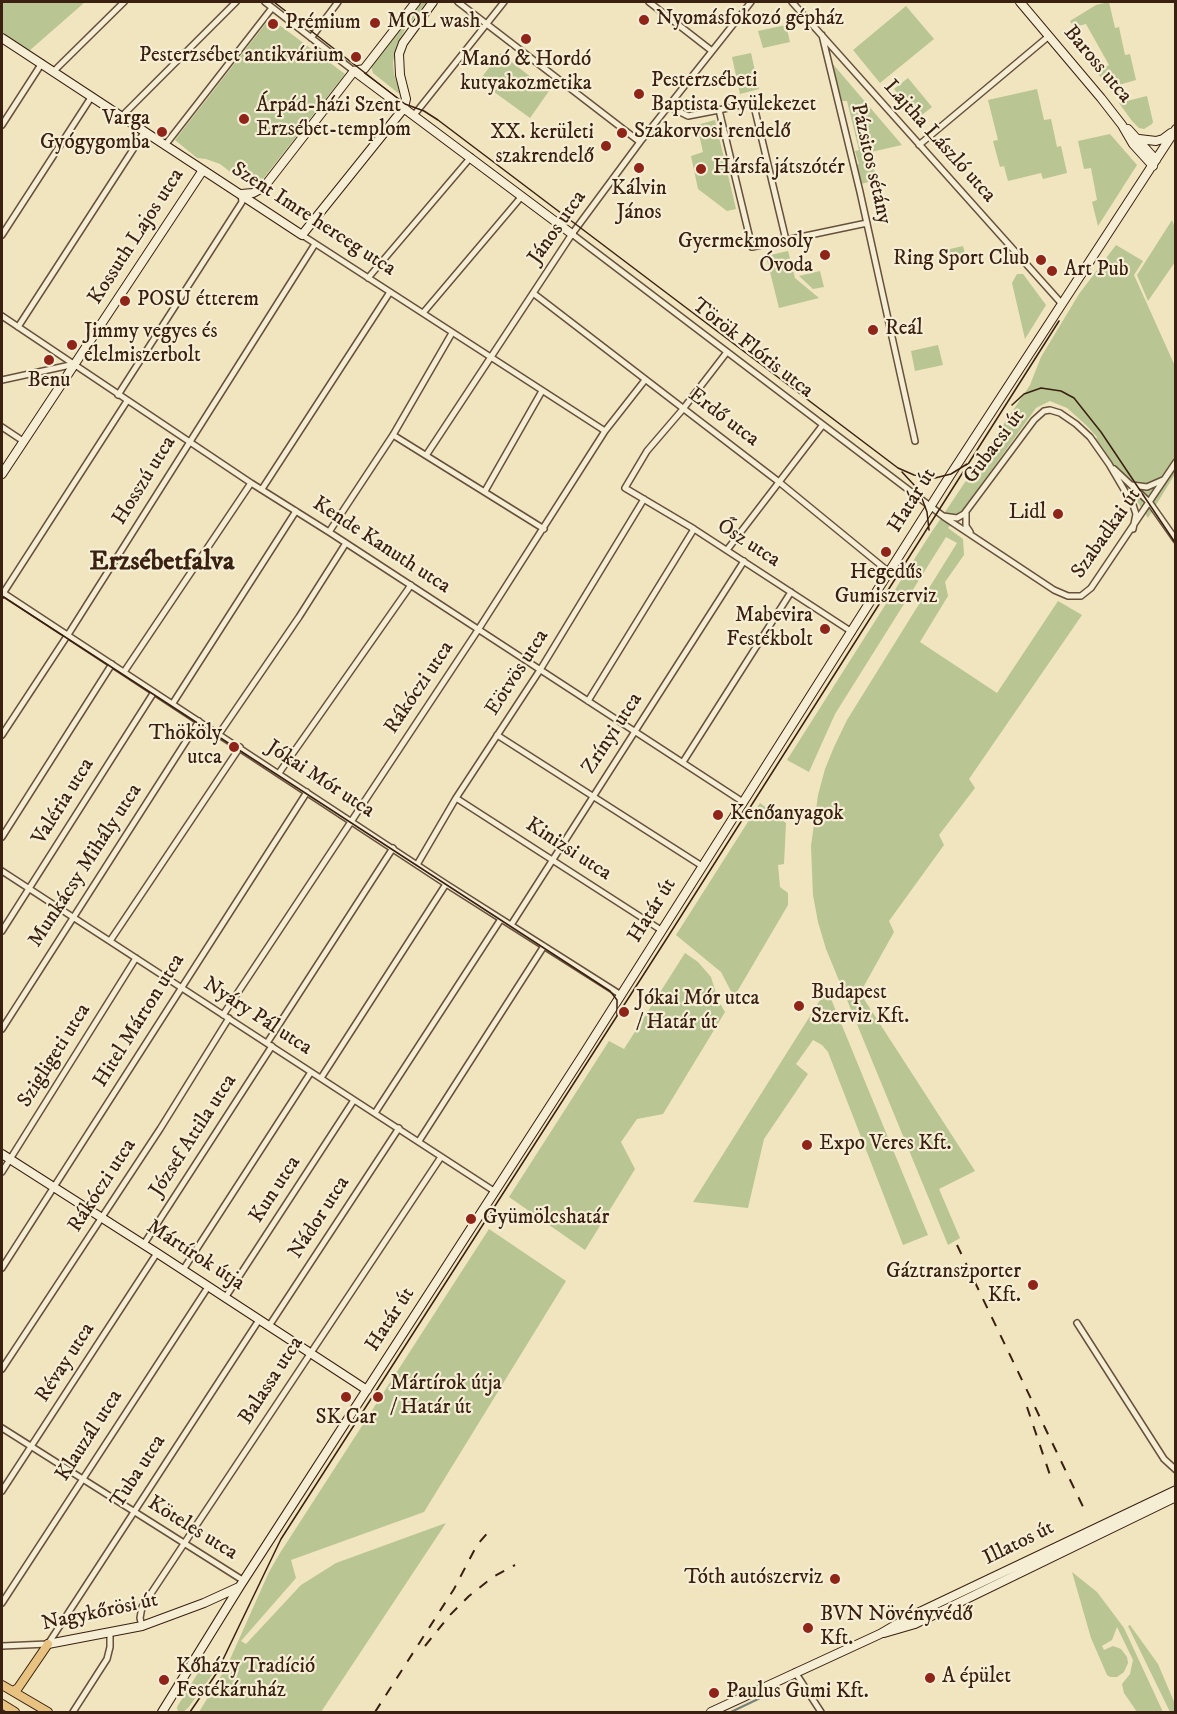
<!DOCTYPE html>
<html>
<head>
<meta charset="utf-8">
<style>
  body { margin:0 }
  #map { position:relative; width:1177px; height:1714px; overflow:hidden; background:#f0e5bf; font-family:"IM FELL DW Pica",serif }
  canvas { display:block }
  .frame { position:absolute; inset:0; border:3px solid #392010; pointer-events:none }
</style>
</head>
<body>
<div id="map">
<canvas width="1177" height="1714"></canvas>
<div class="frame"></div>
</div>
<script>
const g = document.querySelector('canvas').getContext('2d');
g.lineJoin = 'round';
function fillPath(path, color) {
  g.fillStyle = color;
  g.fill(path, 'evenodd');
}
function poly(rows) {
  const path = new Path2D();
  for (const r of rows) {
    path.moveTo(r[0], r[1]);
    for (let i = 2; i < r.length; i += 2) path.lineTo(r[i], r[i + 1]);
  }
  return path;
}
function trace(path, color, width, dash) {
  g.strokeStyle = color;
  g.lineWidth = width;
  g.lineCap = dash ? 'butt' : 'round';
  g.setLineDash(dash || []);
  g.stroke(path);
}
function drawText(font, color, halo, rows, align = 'center') {
  g.font = font + ' "IM FELL DW Pica",serif';
  g.lineWidth = 4.5;
  g.setLineDash([]);
  g.textBaseline = 'middle';
  g.strokeStyle = halo;
  g.fillStyle = color;
  for (const [text, x, y, turn = 0] of rows) {
    g.save();
    g.translate(x, y);
    g.rotate((+turn || 0) * Math.PI / 180);
    g.textAlign = isNaN(turn) ? turn : align;
    if (halo) g.strokeText(text, 0, 0);
    g.fillText(text, 0, 0);
    g.restore();
  }
}
const green = poly([
  [2,2,85,2,29,51,2,32],
  [421,2,427,2,406,28,397,44,393,62,394,74,400,92,398,93,373,73,371,66],
  [1109,2,1115,28,1119,27,1125,55,1130,54,1136,80,1108,88,1097,72,1109,65,1086,24,1074,27,1070,21,1096,5],
  [906,6,934,39,880,83,853,50],
  [270,18,345,74,263,179,255,184,246,184,220,164,206,159,197,158,175,140],
  [786,25,790,42,763,48,758,31],
  [500,53,549,91,530,118,479,81],
  [751,53,759,89,740,94,732,57],
  [832,63,902,145,871,152,876,180,861,184,856,165,859,164,855,151,859,150,847,101,842,101],
  [908,78,932,107,918,118,894,89],
  [1037,89,1044,120,1051,119,1057,147,1061,146,1067,173,1043,179,1041,173,1008,181,1004,166,1000,167,993,141,998,140,988,100],
  [1147,96,1153,122,1152,124,1144,129,1139,128,1132,121,1119,103],
  [715,120,736,209,727,211,698,189,691,156,703,152,697,125],
  [1110,134,1137,165,1098,226,1092,202,1097,200,1091,168,1084,169,1078,141],
  [1172,220,1175,228,1175,262,1148,301,1137,275],
  [1116,245,1143,261,1134,275,1175,366,1175,474,1148,518,1096,439,1097,437,1086,425,1067,408,1050,401,1036,408,962,511,948,528,963,539,964,555,945,582,948,596,920,642,997,693,1058,601,1082,615,969,779,975,788,939,835,944,845,889,921,894,932,860,993,975,1171,939,1189,960,1238,948,1245,826,949,818,922,813,895,811,846,818,795,825,769,834,747,847,720,957,543,946,537,835,714,809,772,787,760,929,536,1030,385,1041,357,1079,294],
  [963,246,966,257,944,262,941,251],
  [788,251,795,278,819,298,779,308,766,256],
  [820,271,824,287,813,289,799,276],
  [1017,274,1023,274,1046,305,1025,339,1012,283],
  [938,345,943,365,915,371,911,351],
  [760,803,786,823,784,864,778,865,780,887,788,893,788,905,734,997,721,972,676,935],
  [685,953,698,962,711,977,718,1000,725,1012,663,1114,637,1119,621,1142,635,1169,585,1250,509,1197,609,1041,624,1049],
  [827,989,928,1235,903,1245,828,1052,822,1045,813,1040,796,1064,808,1074,764,1139,748,1208,693,1202],
  [489,1229,566,1281,424,1512,291,1560,296,1578,241,1641,246,1644,301,1585,336,1563,446,1523,321,1712,199,1712,227,1666,269,1572,280,1553],
  [1072,1572,1097,1592,1124,1628,1163,1712,1137,1712,1124,1693,1122,1684,1130,1674,1133,1660,1117,1627,1112,1640,1102,1646,1104,1650,1113,1646,1121,1649,1127,1657,1128,1663,1124,1672,1117,1677,1110,1677,1107,1675,1091,1638],
  [1130,1625,1158,1664,1175,1704,1175,1712,1170,1712,1128,1626],
  [206,1666,212,1675,188,1708,183,1712,178,1712,177,1707,201,1668]
]);
const stream = poly([
  [731,1712,779,1689]
]);
const street = poly([
  [265,2,354,71],
  [458,2,640,142],
  [649,2,712,51],
  [792,2,1062,304],
  [822,35,860,192,915,441],
  [311,38,338,2],
  [54,71,124,2],
  [668,106,688,116,719,110],
  [414,115,504,2],
  [122,116,236,2],
  [2,125,42,63],
  [166,144,272,8],
  [919,145,1049,36],
  [572,234,943,516,957,518,964,514,1034,420,1044,411,1050,410,1060,413,1076,424,1090,437,1109,464,1133,505,1136,514,1133,529],
  [2,235,92,96],
  [302,235,605,431],
  [786,240,753,102,719,110,752,247,786,240,867,223],
  [368,278,471,157],
  [533,293,779,482,889,572],
  [423,313,522,196],
  [2,316,251,483,329,532,743,802],
  [18,327,145,131],
  [727,352,683,409,647,451,625,488,694,529,852,632],
  [2,380,75,364],
  [118,395,242,202,241,194],
  [2,427,23,441],
  [393,435,544,529],
  [427,454,572,234,640,142,751,2],
  [1114,469,1150,503,1176,540],
  [1132,485,1147,487,1163,480],
  [262,489,390,292],
  [485,491,542,391],
  [966,513,966,526,970,532],
  [944,517,1054,590,1068,596,1081,596,1091,588,1176,462],
  [329,532,393,435,452,333],
  [727,550,822,426],
  [2,592,446,884,621,995],
  [2,595,127,401],
  [124,672,251,483],
  [588,701,694,529],
  [173,703,296,511],
  [219,734,299,617,346,543],
  [2,735,71,630,315,244],
  [497,735,702,866],
  [683,762,791,592],
  [279,773,411,585],
  [456,798,661,930],
  [2,837,112,664],
  [418,863,456,798,540,670,644,499],
  [2,871,494,1191],
  [511,925,744,561],
  [2,931,154,692],
  [110,941,240,747],
  [223,1015,478,630,605,431,645,380],
  [2,1029,199,721],
  [267,1043,393,848],
  [321,1078,446,884],
  [375,1113,501,919],
  [419,1141,544,946],
  [2,1172,136,958],
  [144,1244,272,1046],
  [2,1268,307,792],
  [183,1270,311,1072],
  [225,1298,354,1100],
  [1077,1323,1164,1459,1176,1470],
  [269,1326,399,1128],
  [2,1369,160,1129,229,1018],
  [2,1428,244,1581],
  [2,1491,157,1253],
  [2,1603,208,1287],
  [142,1626,140,1618,142,1607,441,1157],
  [2,1646,48,1644,259,1320],
  [795,1672,821,1712],
  [73,1712,107,1659,110,1647,110,1634]
]);
const secondary = poly([
  [1020,2,1101,98,1122,125,1133,144,1153,166],
  [2,38,302,235,404,108,406,99,400,75,399,54,403,43,433,2],
  [354,71,572,234],
  [354,71,364,69,416,2],
  [1128,129,1156,160],
  [1139,139,1156,141,1163,139,1171,133],
  [241,194,253,193,264,187,354,71],
  [2,474,203,170],
  [2,1154,157,1253,367,1390],
  [884,1633,915,1624,1176,1497],
  [48,1644,142,1626,204,1603,239,1587],
  [162,1712,240,1586,583,1055,951,474,1176,129],
  [711,1712,880,1634,909,1617,1176,1490]
]);
const primary = poly([
  [2,1685,48,1712],
  [13,1691,18,1688,48,1644],
  [2,1704,15,1712]
]);
const tram = poly([
  [274,2,405,104,424,111,438,120,898,468,914,475,935,478,951,474,967,464],
  [1012,405,1024,394,1041,388,1061,391,1074,398,1101,432,1176,544],
  [902,472,915,486,921,496,927,512,929,530],
  [2,596,610,991,617,1000,617,1016],
  [190,1712,216,1674,281,1539,669,935,1059,321]
]);
const rail = poly([
  [957,1245,1086,1513],
  [1027,1407,1051,1478],
  [425,1646,450,1615,469,1596,493,1577,515,1565],
  [375,1712,454,1589,477,1545,490,1530]
]);
const markers = [
  [644,20,6,"#8f2418"],
  [375,23,6,"#8f2418"],
  [273,24,6,"#8f2418"],
  [526,39,6,"#8f2418"],
  [356,57,6,"#8f2418"],
  [639,94,6,"#8f2418"],
  [244,119,6,"#8f2418"],
  [162,132,6,"#8f2418"],
  [622,133,6,"#8f2418"],
  [606,146,6,"#8f2418"],
  [639,168,6,"#8f2418"],
  [701,169,6,"#8f2418"],
  [825,255,6,"#8f2418"],
  [1041,260,6,"#8f2418"],
  [1052,271,6,"#8f2418"],
  [125,301,6,"#8f2418"],
  [873,330,6,"#8f2418"],
  [72,345,6,"#8f2418"],
  [49,360,6,"#8f2418"],
  [1058,514,6,"#8f2418"],
  [886,552,6,"#8f2418"],
  [825,629,6,"#8f2418"],
  [234,747,6,"#8f2418"],
  [718,815,6,"#8f2418"],
  [799,1006,6,"#8f2418"],
  [624,1012,6,"#8f2418"],
  [807,1145,6,"#8f2418"],
  [471,1219,6,"#8f2418"],
  [1033,1285,6,"#8f2418"],
  [346,1397,6,"#8f2418"],
  [378,1397,6,"#8f2418"],
  [835,1579,6,"#8f2418"],
  [808,1628,6,"#8f2418"],
  [930,1678,6,"#8f2418"],
  [164,1680,6,"#8f2418"],
  [714,1693,6,"#8f2418"]
];
const poiNames = [
  ["Nyomásfokozó gépház",656,20],
  ["MOL wash",387,23],
  ["Prémium",285,24],
  ["Pesterzsébet antikvárium",344,57,"right"],
  ["Manó & Hordó",526,61,"center"],
  ["kutyakozmetika",526,85,"center"],
  ["Pesterzsébeti",651,82],
  ["Baptista Gyülekezet",651,106],
  ["Árpád-házi Szent",256,107],
  ["Erzsébet-templom",256,131],
  ["Varga",150,120,"right"],
  ["Gyógygomba",150,144,"right"],
  ["Szakorvosi rendelő",634,133],
  ["XX. kerületi",594,134,"right"],
  ["szakrendelő",594,158,"right"],
  ["Hársfa játszótér",713,169],
  ["Kálvin",639,190,"center"],
  ["János",639,214,"center"],
  ["Gyermekmosoly",813,243,"right"],
  ["Óvoda",813,267,"right"],
  ["Ring Sport Club",1029,260,"right"],
  ["Art Pub",1064,271],
  ["POSU étterem",137,301],
  ["Reál",885,330],
  ["Jimmy vegyes és",84,333],
  ["élelmiszerbolt",84,357],
  ["Benu",49,382,"center"],
  ["Lidl",1046,514,"right"],
  ["Hegedűs",886,574,"center"],
  ["Gumiszerviz",886,598,"center"],
  ["Mabevira",813,617,"right"],
  ["Festékbolt",813,641,"right"],
  ["Thököly",222,735,"right"],
  ["utca",222,759,"right"],
  ["Kenőanyagok",730,815],
  ["Budapest",811,994],
  ["Szerviz Kft.",811,1018],
  ["Jókai Mór utca",636,1000],
  ["/ Határ út",636,1024],
  ["Expo Veres Kft.",819,1145],
  ["Gyümölcshatár",483,1219],
  ["Gáztranszporter",1021,1273,"right"],
  ["Kft.",1021,1297,"right"],
  ["Mártírok útja",390,1385],
  ["/ Határ út",390,1409],
  ["SK Car",346,1419,"center"],
  ["Tóth autószerviz",823,1579,"right"],
  ["BVN Növényvédő",820,1616],
  ["Kft.",820,1640],
  ["Kőházy Tradíció",176,1668],
  ["Festékáruház",176,1692],
  ["A épület",942,1678],
  ["Paulus Gumi Kft.",726,1693]
];
const streetNames = [
  ["Baross utca",1097,65,50],
  ["Lajtha László utca",939,142,48],
  ["Pázsitos sétány",870,164,77],
  ["Szent Imre herceg utca",313,220,33],
  ["János utca",558,228,-55],
  ["Kossuth Lajos utca",137,237,-57],
  ["Török Flóris utca",752,349,38],
  ["Erdő utca",723,418,37],
  ["Gubacsi út",995,447,-53],
  ["Hosszú utca",145,481,-58],
  ["Határ út",913,501,-58],
  ["Szabadkai út",1107,534,-55],
  ["Ősz utca",748,544,33],
  ["Kende Kanuth utca",381,546,33],
  ["Eötvös utca",518,673,-57],
  ["Rákóczi utca",420,688,-56],
  ["Zrínyi utca",613,734,-57],
  ["Jókai Mór utca",320,780,33],
  ["Valéria utca",64,802,-58],
  ["Kinizsi utca",568,850,33],
  ["Munkácsy Mihály utca",86,866,-57],
  ["Határ út",653,911,-58],
  ["Nyáry Pál utca",257,1017,33],
  ["Hitel Márton utca",140,1021,-58],
  ["Szigligeti utca",55,1056,-58],
  ["József Attila utca",194,1136,-57],
  ["Rákóczi utca",103,1186,-57],
  ["Kun utca",276,1190,-57],
  ["Nádor utca",320,1218,-57],
  ["Mártírok útja",195,1256,33],
  ["Határ út",391,1320,-57],
  ["Révay utca",66,1363,-57],
  ["Balassa utca",272,1381,-57],
  ["Klauzál utca",90,1436,-57],
  ["Tuba utca",139,1472,-57],
  ["Köteles utca",192,1529,32],
  ["Illatos út",1019,1544,-26],
  ["Nagykőrösi út",100,1613,-12]
];
const districtNames = [
  ["Erzsébetfalva",162,563]
];
fillPath(green, '#b9c592');
trace(stream, '#757e77', 2);
trace(street, '#67513c', 8);
trace(secondary, '#392010', 10);
trace(primary, '#392010', 10);
trace(street, '#f5eed5', 5);
trace(secondary, '#f5eed5', 8);
trace(primary, '#e8c280', 8);
trace(tram, '#392010', 1.5);
trace(rail, '#392010', 2, [10, 10]);
for (const [x, y, r, color] of markers) {
  const dot = new Path2D();
  dot.arc(x, y, r, 0, 2 * Math.PI);
  g.fillStyle = color;
  g.fill(dot);
  trace(dot, '#f5eed5', 2);
}
drawText('21px', '#392010', '#f5eed5', poiNames, 'left');
drawText('21px', '#392010', '#f5eed5', streetNames);
drawText('bold 27px', '#392010', '#f5eed5', districtNames);
</script>
</body>
</html>
